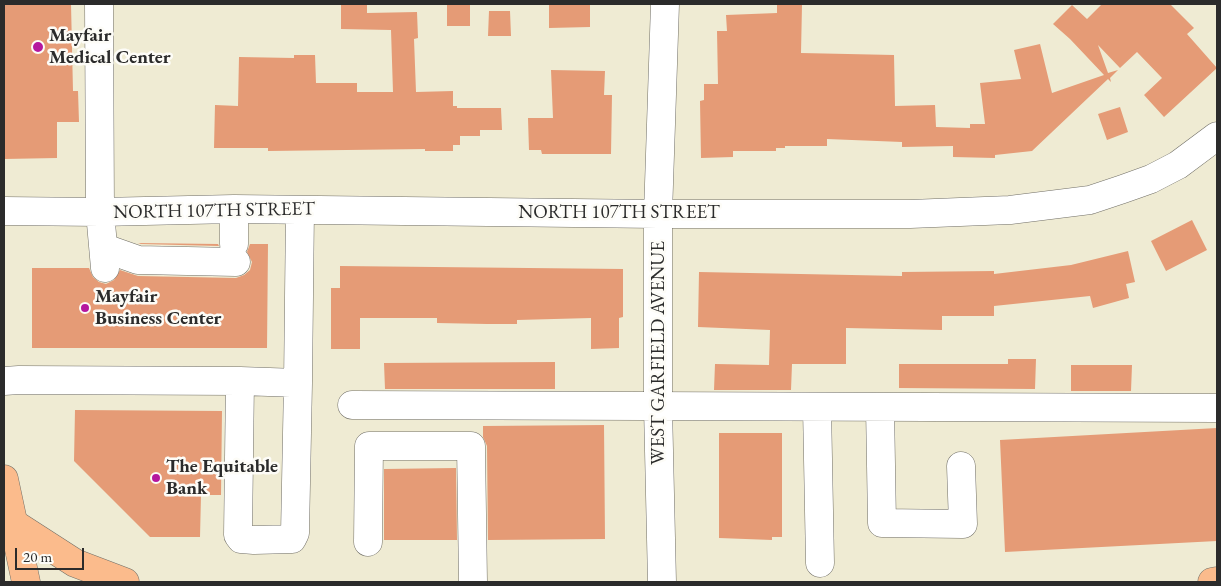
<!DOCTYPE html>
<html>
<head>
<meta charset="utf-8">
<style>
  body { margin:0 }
  #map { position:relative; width:1221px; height:586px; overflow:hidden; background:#efebd3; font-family:"EB Garamond",serif }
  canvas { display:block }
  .frame { position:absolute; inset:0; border:5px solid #2b2b2b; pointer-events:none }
  .scale { position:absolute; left:15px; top:548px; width:69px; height:22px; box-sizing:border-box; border:2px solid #2b2b2b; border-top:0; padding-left:6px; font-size:15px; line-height:18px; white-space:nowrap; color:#2b2b2b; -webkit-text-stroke:4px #fdfcf7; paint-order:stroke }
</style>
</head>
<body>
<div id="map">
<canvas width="1221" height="586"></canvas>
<div class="frame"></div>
<div class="scale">20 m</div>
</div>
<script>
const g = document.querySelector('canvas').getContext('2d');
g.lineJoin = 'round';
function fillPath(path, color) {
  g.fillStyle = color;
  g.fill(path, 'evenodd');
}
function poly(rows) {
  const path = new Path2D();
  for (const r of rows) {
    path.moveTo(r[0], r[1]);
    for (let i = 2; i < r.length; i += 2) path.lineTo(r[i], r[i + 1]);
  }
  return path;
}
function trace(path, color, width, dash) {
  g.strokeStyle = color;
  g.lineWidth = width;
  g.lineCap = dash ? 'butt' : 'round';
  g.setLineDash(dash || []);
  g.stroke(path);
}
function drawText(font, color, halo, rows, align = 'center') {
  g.font = font + ' "EB Garamond",serif';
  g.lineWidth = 5;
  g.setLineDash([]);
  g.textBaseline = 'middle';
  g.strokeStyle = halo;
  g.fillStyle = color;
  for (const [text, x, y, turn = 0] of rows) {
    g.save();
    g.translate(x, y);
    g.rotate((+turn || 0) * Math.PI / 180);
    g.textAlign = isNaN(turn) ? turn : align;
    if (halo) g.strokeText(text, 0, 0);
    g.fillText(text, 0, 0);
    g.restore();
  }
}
const building = poly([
  [4,4,71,4,73,91,78,91,79,122,57,122,57,158,4,159],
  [341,4,367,4,367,13,417,12,418,38,414,39,416,92,453,91,453,106,457,106,457,108,501,108,502,130,480,130,480,136,460,136,460,145,453,145,453,151,425,151,425,149,268,151,268,148,214,148,215,105,238,106,239,57,294,58,294,55,315,55,316,83,357,83,357,92,393,92,391,30,341,29],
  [447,4,470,4,470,26,447,26],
  [549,4,590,4,590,27,549,28],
  [777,4,802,5,801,53,894,55,895,106,935,105,936,127,970,128,970,124,985,124,980,83,1021,79,1014,50,1040,44,1052,93,1104,75,1070,39,1053,24,1072,5,1087,19,1102,4,1170,4,1194,28,1187,34,1217,68,1164,117,1144,95,1162,78,1137,52,1120,68,1098,45,1108,73,1118,70,1110,78,1111,82,1108,79,1032,151,995,155,995,158,953,157,953,146,902,147,902,142,827,139,827,146,785,146,785,148,776,148,776,151,733,151,733,157,701,158,700,101,704,100,704,84,718,84,717,31,727,31,726,15,777,13],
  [489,11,510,11,511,36,488,36],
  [551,70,605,71,604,95,612,95,611,154,542,154,541,150,529,150,528,118,553,118],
  [1120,107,1128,132,1107,140,1098,114],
  [1192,220,1207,250,1166,271,1151,241],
  [138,243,218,244,219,246,141,244],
  [250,244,268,244,267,348,32,348,32,268,89,268,93,277,99,282,106,284,114,280,120,270,138,276,236,278,244,275,250,270,252,262,247,252],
  [1128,251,1135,282,1126,284,1129,298,1093,308,1090,296,994,306,994,316,942,316,942,330,846,328,846,364,792,364,791,390,714,390,715,364,769,365,770,330,698,327,699,272,902,276,902,272,994,271,994,274,1071,265],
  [340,266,623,269,623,317,619,318,619,348,591,349,591,318,517,320,517,324,487,324,437,323,437,318,360,318,360,349,331,349,331,288,340,288],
  [1008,359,1036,359,1035,389,899,388,899,364,1008,364],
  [555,362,555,389,385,389,384,363],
  [1071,365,1132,365,1131,391,1071,391],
  [75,410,222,411,221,495,201,495,200,537,150,537,74,461],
  [604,425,605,539,488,540,487,446,483,437,483,426],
  [1217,428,1217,541,1005,552,1000,440],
  [719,433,782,433,782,537,772,537,772,540,719,538],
  [456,468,457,540,384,540,384,469]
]);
const minor = poly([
  [99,4,100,212,105,268],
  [4,211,100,212,234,209,658,214,910,214,1010,210,1090,200,1123,189,1151,179,1178,165,1217,136],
  [234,244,234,209],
  [104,248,138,260,236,262],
  [4,381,19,380,240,381,298,383,295,533,292,539,254,540,241,539,238,535,240,381],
  [298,383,300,210],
  [352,405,1217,408],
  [817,407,820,563],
  [880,407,882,523,963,524,961,466],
  [368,542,369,446,471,446,473,582],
  [662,582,658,407,658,214,665,4]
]);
const major = poly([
  [4,479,26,582],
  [13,523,75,563,125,582]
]);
const highway = poly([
  [1212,582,1217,581]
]);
const markers = [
  [38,47,6,"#b5179e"],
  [85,308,5,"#b5179e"],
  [156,478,5,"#b5179e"]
];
const poiNames = [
  ["Mayfair",49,36],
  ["Medical Center",49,58],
  ["Mayfair",95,297],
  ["Business Center",95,319],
  ["The Equitable",166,467],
  ["Bank",166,489]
];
const streetNames = [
  ["NORTH 107TH STREET",214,211,-1],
  ["NORTH 107TH STREET",619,213],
  ["WEST GARFIELD AVENUE",659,353,-90]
];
fillPath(building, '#e59b76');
trace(minor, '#706e66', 29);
trace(major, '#706e66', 29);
trace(highway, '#706e66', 29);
trace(minor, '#fff', 28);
trace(major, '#fbbb8c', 28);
trace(highway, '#fbbb8c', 28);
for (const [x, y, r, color] of markers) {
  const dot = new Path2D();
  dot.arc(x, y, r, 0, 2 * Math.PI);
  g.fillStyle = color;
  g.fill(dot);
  trace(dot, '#fdfcf7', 2);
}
drawText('bold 19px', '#2b2b2b', '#fdfcf7', poiNames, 'left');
drawText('19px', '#2b2b2b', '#fdfcf7', streetNames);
</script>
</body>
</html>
